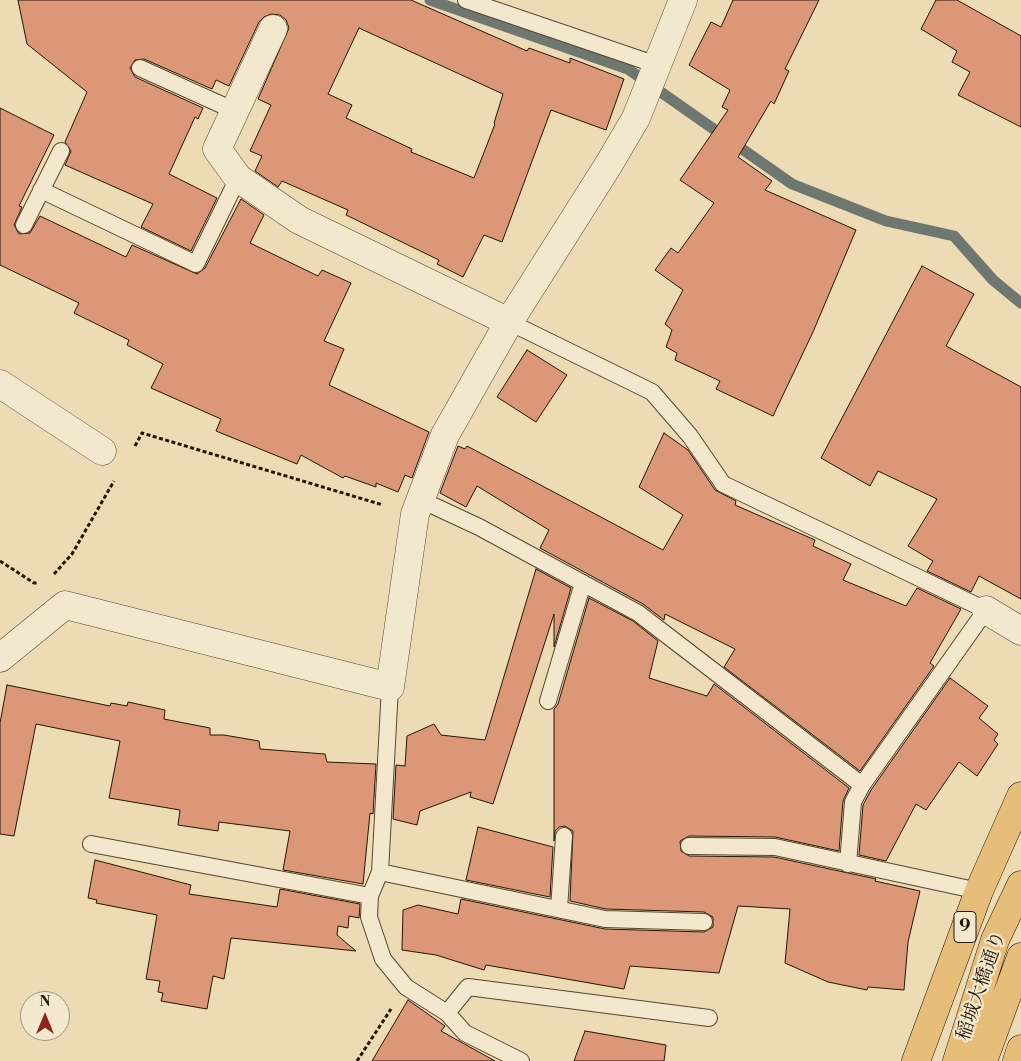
<!DOCTYPE html>
<html>
<head>
<meta charset="utf-8">
<style>
  body { margin:0 }
  #map { position:relative; width:1021px; height:1061px; overflow:hidden; background:#ecdbb4; font-family:"Libre Bodoni",serif }
  canvas { display:block }
  .north { position:absolute; left:20px; top:991px; width:50px; height:50px; box-sizing:border-box; background:#f3e8ce; border:1px solid #a1947c; border-radius:50%; rotate:0deg; font-size:14px; font-weight:700; line-height:20px; text-align:center; color:#251602 }
  .north::after { content:''; display:block; margin:auto; width:18px; height:22px; background:#8f2418; clip-path:polygon(50% 0,100% 100%,50% 72%,0 100%) }
</style>
</head>
<body>
<div id="map">
<canvas width="1021" height="1061"></canvas>
<div class="north">N</div>
</div>
<script>
const g = document.querySelector('canvas').getContext('2d');
g.lineJoin = 'round';
function poly(rows) {
  const path = new Path2D();
  for (const r of rows) {
    path.moveTo(r[0], r[1]);
    for (let i = 2; i < r.length; i += 2) path.lineTo(r[i], r[i + 1]);
  }
  return path;
}
function trace(path, color, width, dash) {
  g.strokeStyle = color;
  g.lineWidth = width;
  g.lineCap = dash ? 'butt' : 'round';
  g.setLineDash(dash || []);
  g.stroke(path);
}
function fillPath(path, color) {
  g.fillStyle = color;
  g.fill(path, 'evenodd');
}
function drawText(font, color, halo, rows, align = 'center') {
  g.font = font + ' "Libre Bodoni","Noto Serif JP",serif';
  g.lineWidth = 4.5;
  g.setLineDash([]);
  g.textBaseline = 'middle';
  g.strokeStyle = halo;
  g.fillStyle = color;
  for (const [text, x, y, turn = 0] of rows) {
    g.save();
    g.translate(x, y);
    g.rotate((+turn || 0) * Math.PI / 180);
    g.textAlign = isNaN(turn) ? turn : align;
    if (halo) g.strokeText(text, 0, 0);
    g.fillText(text, 0, 0);
    g.restore();
  }
}
const stream = poly([
  [430,0,628,69,792,184,886,221,954,236,993,280,1021,303]
]);
const building = poly([
  [18,0,411,0,527,51,529,48,570,63,570,58,624,79,606,130,551,110,502,242,484,235,463,277,437,264,439,260,346,215,348,210,282,181,278,187,255,171,262,156,250,151,271,105,258,99,289,28,286,20,280,15,271,14,264,17,259,22,229,86,216,80,212,89,144,59,135,60,130,68,135,77,203,108,198,119,195,117,169,174,217,198,191,251,141,227,153,204,65,165,71,151,65,142,87,92,27,44,18,0],
  [359,28,503,94,494,123,495,124,474,178,411,152,412,149,346,118,352,105,328,94,359,28],
  [733,0,819,0,785,69,789,71,774,104,771,101,738,157,772,181,765,190,856,230,813,332,773,416,716,389,720,381,675,360,677,353,666,347,672,330,665,324,683,290,655,270,671,248,678,253,714,203,680,180,728,110,722,107,730,90,689,65,711,22,721,27,733,0],
  [936,0,957,0,1021,36,1021,127,958,95,970,72,952,62,957,51,921,29,936,0],
  [0,108,54,135,19,206,22,207,14,225,19,234,30,233,40,216,126,257,132,245,197,274,205,268,241,199,264,215,250,243,318,276,322,270,351,283,324,341,344,349,329,385,429,432,412,478,405,475,398,492,376,483,376,487,345,476,343,478,301,455,297,464,216,431,221,419,151,388,163,364,127,345,129,340,74,313,79,303,0,265,0,108],
  [922,266,974,294,946,346,1021,387,1021,599,979,576,971,592,927,571,933,561,908,546,937,499,878,471,870,486,821,458,922,266],
  [527,350,567,375,536,422,497,397,527,350],
  [664,433,688,450,715,490,736,501,735,505,815,540,813,546,851,564,843,580,906,606,917,588,961,609,930,663,934,666,860,771,724,667,735,649,665,614,664,620,643,604,540,548,549,530,477,486,466,507,440,493,458,446,465,449,467,446,663,550,683,515,639,487,664,433],
  [536,569,571,588,554,647,554,614,493,804,470,797,471,792,420,811,417,825,393,819,396,765,405,766,407,736,434,724,441,735,485,740,536,569],
  [589,598,633,621,658,641,649,678,707,696,714,684,849,788,843,801,839,851,775,837,689,836,680,841,681,851,689,856,774,857,876,879,875,881,920,891,908,942,904,990,868,987,867,990,828,982,785,963,790,909,738,906,719,973,630,966,624,989,486,965,484,970,436,955,402,950,403,910,418,905,458,914,461,899,605,929,704,932,713,927,713,917,704,912,606,909,570,901,573,831,565,826,559,827,555,831,554,841,554,709,558,704,589,598],
  [950,678,988,706,979,718,998,734,994,740,998,744,977,776,959,762,926,810,916,804,886,861,859,855,863,805,871,790,950,678],
  [7,685,110,706,111,703,127,706,128,702,165,710,164,719,210,728,210,735,224,735,259,741,260,749,325,754,327,762,376,764,373,814,370,813,363,884,283,870,290,831,219,822,218,831,178,825,180,810,109,798,120,741,36,724,14,836,0,834,0,723,7,685],
  [478,827,553,847,550,897,466,880,478,827],
  [95,860,191,885,189,894,277,907,280,889,360,904,359,918,349,916,348,928,338,926,337,935,356,951,231,938,224,979,213,976,207,1009,161,1001,163,993,158,992,160,981,146,979,157,915,96,903,97,900,88,898,95,860],
  [408,1000,445,1026,441,1031,495,1061,372,1061,408,1000],
  [585,1031,666,1045,664,1061,574,1061,585,1031]
]);
const path = poly([
  [135,446,142,433,383,505],
  [0,561,34,583,38,583],
  [54,574,72,554,114,481],
  [357,1061,391,1009]
]);
const service = poly([
  [466,0,657,65],
  [140,68,233,110],
  [41,190,196,264,238,178],
  [24,225,61,151],
  [509,322,652,392,690,436,723,484,986,610,862,785,853,802,848,864],
  [421,500,479,527,638,613,862,785],
  [390,687,380,872,370,896,369,917,383,959,406,987,447,1013,465,1033,521,1061],
  [548,701,583,583],
  [91,844,370,896],
  [689,846,775,847,979,891],
  [380,872,605,919,704,922],
  [559,909,564,836],
  [447,1013,468,987,709,1018]
]);
const minor = poly([
  [273,29,217,149,238,178,299,220,509,322],
  [0,384,102,451],
  [986,610,1021,631],
  [0,658,65,605,390,687,415,514,445,435,509,322,609,164,636,118,683,0]
]);
const primary = poly([
  [916,1061,979,891,1021,796],
  [957,1061,995,940,1021,885],
  [983,1061,1021,957],
  [1017,1061,1021,1049]
]);
const shields = [
  [965,927,22]
];
const shieldNames = [
  ["9",965,927]
];
const streetNames = [
  ["稲城大橋通り",982,986,-71]
];
trace(stream, '#6e7770', 11);
fillPath(building, '#db9778');
trace(building, '#251602', 1);
trace(service, '#57472e', 18);
trace(minor, '#57472e', 29);
trace(primary, '#251602', 29);
trace(path, '#251602', 3, [4, 2.5]);
trace(service, '#f3e8ce', 16);
trace(minor, '#f3e8ce', 28);
trace(primary, '#e6be7a', 28);
for (const [x, y, w] of shields) {
  const box = new Path2D();
  box.roundRect(x - w / 2, y - 15.5, w, 31, 4);
  g.fillStyle = '#f3e8ce';
  g.fill(box);
  trace(box, '#251602', 1);
}
drawText('bold 18px', '#251602', null, shieldNames);
drawText('19px', '#251602', '#f3e8ce', streetNames);
</script>
</body>
</html>
